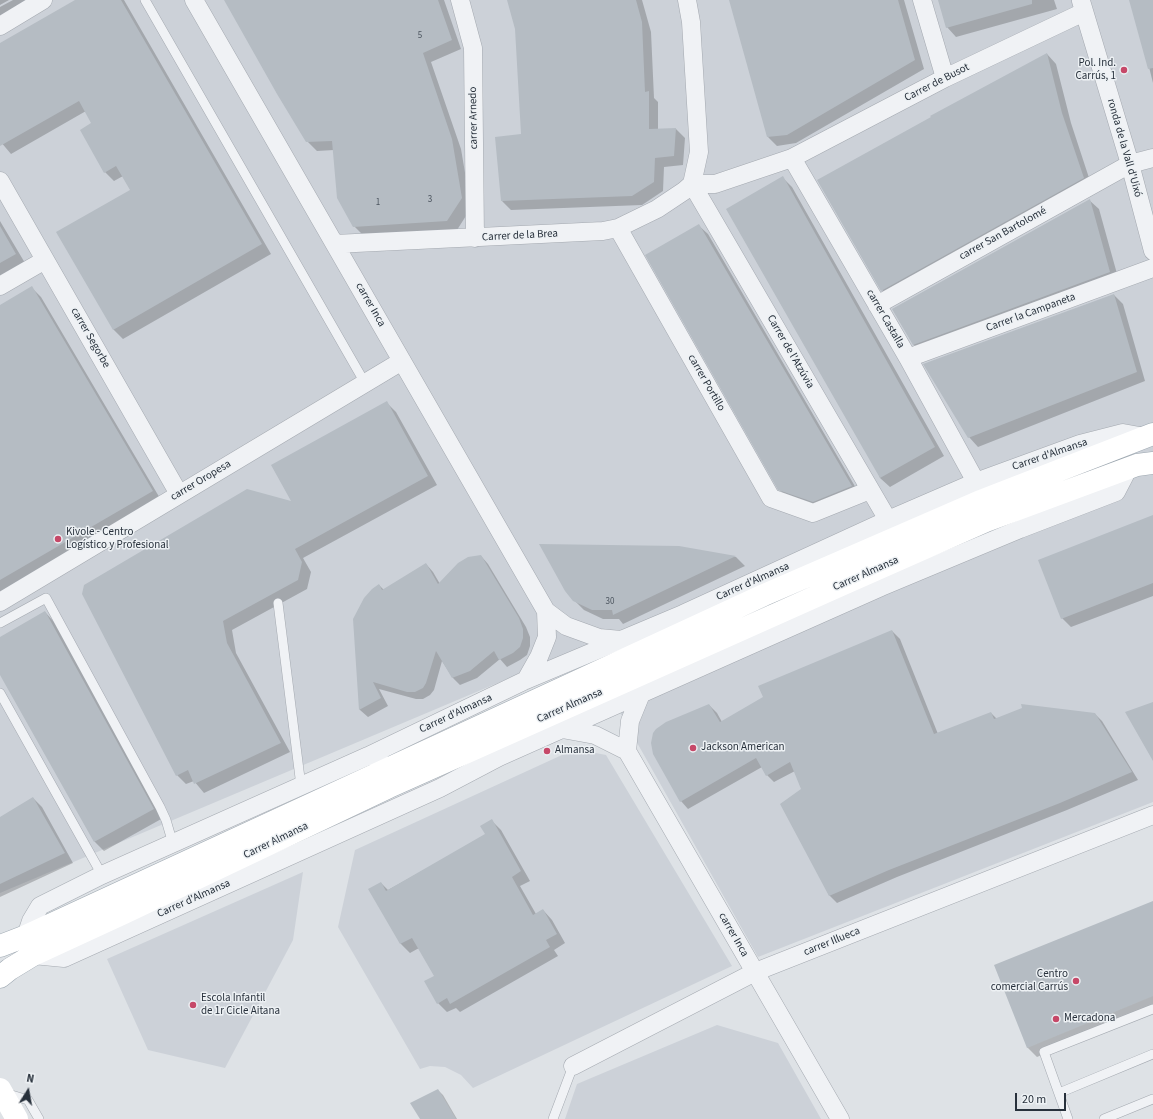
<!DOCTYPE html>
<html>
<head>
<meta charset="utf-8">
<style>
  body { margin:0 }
  #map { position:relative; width:1153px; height:1119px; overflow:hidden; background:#dee2e6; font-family:"Source Sans 3",sans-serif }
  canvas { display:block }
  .north { position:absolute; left:8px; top:1071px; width:40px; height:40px; -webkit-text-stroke:3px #edf1f4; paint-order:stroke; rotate:11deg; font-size:11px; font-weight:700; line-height:16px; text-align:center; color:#28313c }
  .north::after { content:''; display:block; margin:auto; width:14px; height:18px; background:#28313c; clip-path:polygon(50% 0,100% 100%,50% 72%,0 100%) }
  .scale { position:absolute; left:1015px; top:1093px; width:51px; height:18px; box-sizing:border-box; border:2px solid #28313c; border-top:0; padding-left:5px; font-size:12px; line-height:14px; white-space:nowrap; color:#28313c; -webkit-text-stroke:3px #edf1f4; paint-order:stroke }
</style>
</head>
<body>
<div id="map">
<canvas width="1153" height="1119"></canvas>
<div class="north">N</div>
<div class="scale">20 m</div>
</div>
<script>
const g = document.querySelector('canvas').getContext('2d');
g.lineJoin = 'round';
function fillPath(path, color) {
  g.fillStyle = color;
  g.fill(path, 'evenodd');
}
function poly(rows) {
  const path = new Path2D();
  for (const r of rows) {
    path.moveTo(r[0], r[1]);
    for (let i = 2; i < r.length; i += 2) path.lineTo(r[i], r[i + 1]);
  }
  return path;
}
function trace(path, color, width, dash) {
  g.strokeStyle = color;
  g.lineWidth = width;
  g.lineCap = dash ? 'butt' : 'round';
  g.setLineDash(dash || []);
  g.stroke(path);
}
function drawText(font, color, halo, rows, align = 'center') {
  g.font = font + ' "Source Sans 3",sans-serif';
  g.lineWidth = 3;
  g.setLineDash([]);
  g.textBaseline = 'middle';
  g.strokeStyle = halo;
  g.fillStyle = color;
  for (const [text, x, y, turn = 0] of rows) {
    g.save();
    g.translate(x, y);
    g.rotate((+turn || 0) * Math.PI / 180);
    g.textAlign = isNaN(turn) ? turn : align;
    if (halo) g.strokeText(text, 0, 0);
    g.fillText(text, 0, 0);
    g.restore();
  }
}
const built = poly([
  [0,0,1153,0,1153,802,758,957,583,647,0,893],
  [575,749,606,755,732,966,473,1088,461,1075,445,1067,430,1066,420,1069,338,927,355,850],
  [303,872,293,940,225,1068,148,1050,107,959],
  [717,1025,778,1043,821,1119,565,1119,577,1084]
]);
const shadow = poly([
  [0,0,9,0,0,5],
  [13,0,36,0,0,21,0,7],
  [77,0,124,0,271,254,123,339,113,329,131,190,123,176,114,181,105,172,93,124,86,111,11,154,0,141,0,44],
  [225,0,444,0,461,49,431,62,461,149,471,208,457,230,364,236,354,226,334,150,317,151,307,141],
  [508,0,642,0,651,32,654,98,658,102,658,130,676,129,685,138,683,165,664,167,663,191,642,205,511,210,502,201,522,135,516,29],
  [730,0,904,0,924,69,796,143,777,146,768,137],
  [939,0,1054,0,1057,9,956,37,947,27],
  [1130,0,1153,0,1153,83,1140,31],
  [1047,54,1056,64,1071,123,1092,187,891,299,882,290],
  [783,178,792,187,944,456,890,487,880,478],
  [1089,200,1099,209,1119,281,923,354,913,344],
  [0,221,25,263,0,277],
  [698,225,708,234,860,495,823,511,789,499,779,489],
  [32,288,41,297,161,500,0,595,0,306],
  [1114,295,1123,304,1145,381,978,447,969,437],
  [387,403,396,412,437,485,303,558,311,572,307,589,232,630,236,653,290,752,204,793,194,781,186,784,177,775,83,594,293,503],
  [1153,516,1153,596,1071,627,1062,618],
  [679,547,736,557,745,566,623,624,619,619,603,619,584,610,574,600],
  [481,556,488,564,526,627,530,637,530,646,527,655,520,660,507,667,500,659,477,678,460,685,453,678,442,661,434,690,430,695,423,699,416,699,379,689,388,706,368,717,360,710,354,619,379,585,384,590,426,564,433,572,440,584],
  [45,612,54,622,163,818,104,851,95,842,0,673,0,638],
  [892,631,900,639,938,734,991,713,997,719,1095,714,1102,721,1138,780,1067,810,897,877,837,903,829,895,803,789,795,771,774,782,767,775,762,767,688,809,681,801,709,705,717,713,722,722],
  [33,798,42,807,73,863,0,897,0,818],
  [491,820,501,830,530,881,520,886,536,914,543,910,552,920,565,943,554,950,558,956,460,1012,456,1008,447,1012,438,1003,435,976,419,948,410,953,401,944,370,889,381,883,388,890,487,835],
  [1153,902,1153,1009,1037,1057,1027,1047],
  [438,1090,443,1095,457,1119,421,1119]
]);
const building = poly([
  [75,0,121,0,262,244,113,330,56,232,130,190,116,166,104,173,80,130,91,123,79,101,0,146,0,43],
  [224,0,438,0,452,40,423,53,452,139,462,198,447,221,353,227,337,198,332,141,306,142,277,94],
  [507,0,636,0,642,22,645,92,649,91,649,129,676,128,674,156,655,158,654,182,632,196,501,201,495,137,521,134,515,29],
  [729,0,898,0,915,60,787,135,767,137],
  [938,0,1032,0,1032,4,946,28],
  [1129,0,1153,0,1153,68,1148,69],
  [1047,53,1062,113,1084,178,881,291,817,180,931,117,930,116],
  [783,176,935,447,880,478,726,209],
  [1090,199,1110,272,913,345,892,309],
  [699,224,852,486,813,502,778,490,645,255],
  [0,226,16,254,0,263],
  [32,286,153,491,0,580,0,305],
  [1114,294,1137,372,968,438,923,364],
  [387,401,428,476,295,549,302,562,298,580,223,621,227,643,281,743,194,784,188,770,176,776,82,594,84,585,247,489,291,501,271,465],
  [1153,515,1153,583,1061,619,1038,560],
  [539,544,679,546,736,556,613,615,612,610,592,610,573,601,565,591],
  [481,555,519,618,523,629,523,638,520,647,513,653,499,660,494,651,470,671,452,678,436,651,426,683,423,688,415,692,407,692,373,682,381,698,359,710,353,619,364,598,372,589,379,584,382,590,426,563,438,584,458,563,468,557],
  [45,611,154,809,94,842,0,675,0,637],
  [892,630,934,734,991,712,994,719,1022,708,1021,704,1095,713,1132,772,1060,803,889,870,829,896,780,804,801,789,790,762,766,776,756,758,680,802,653,754,651,743,653,733,656,729,666,722,709,704,720,722,763,697,758,686],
  [1153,702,1153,761,1125,712],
  [33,797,65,853,0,884,0,817],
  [492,819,521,871,512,877,533,915,543,909,557,934,546,940,550,947,450,1004,447,998,437,1004,424,981,434,976,412,938,400,944,368,889,381,882,386,891,485,834,480,826],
  [1153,901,1153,996,1027,1048,994,965],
  [438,1089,456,1119,420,1119,410,1103]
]);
const service = poly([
  [145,0,365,383],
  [278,603,301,786],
  [0,623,46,598,160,807,166,820,173,844],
  [0,693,102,875],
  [5,1093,28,1100,39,1119],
  [1059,1093,1153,1054],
  [553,1119,573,1066],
  [1068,1119,1044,1052,1153,1009],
  [1104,1119,1153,1099]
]);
const minor = poly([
  [194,0,546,611],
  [460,0,473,48,475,238],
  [922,0,945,78],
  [1081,1,1130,164,1153,251],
  [0,26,43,0],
  [792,158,908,358,976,482],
  [0,181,179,494],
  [692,184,715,184,792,158,945,78,1084,12],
  [692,184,888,520],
  [618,228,771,498,813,513,870,490],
  [335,244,603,231,618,228,657,209,684,191,692,184,699,152,691,22,687,0],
  [0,286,45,260],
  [877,305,1130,164,1153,158],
  [908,358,1153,268],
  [0,602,402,361],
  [526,680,539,657,547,637,546,611,566,626,599,638,621,640],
  [562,729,595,735,627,751,630,721,641,694],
  [627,751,840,1119],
  [368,756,526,680,683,614,886,521,976,482,1080,444,1123,433,1145,437],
  [26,936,31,921,40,906,102,875,368,756,379,756],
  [33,955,64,958,440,788,499,757,728,655,881,587,1020,529,1116,492,1128,469],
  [573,1066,755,972,1153,815]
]);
const secondary = poly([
  [0,1089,17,1119]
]);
const primary = poly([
  [0,946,26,936,764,595,978,502,1153,434],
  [0,977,10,969,33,955,124,913,389,787,839,586,986,521,1137,465,1153,463]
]);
const markers = [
  [1124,70,4,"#c64868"],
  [58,539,4,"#c64868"],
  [693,748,4,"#c64868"],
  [547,751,4,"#c64868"],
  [1076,981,4,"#c64868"],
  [193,1005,4,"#c64868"],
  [1056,1019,4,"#c64868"]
];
const numberNames = [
  ["5",420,36],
  ["3",430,200],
  ["1",378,203],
  ["30",610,602]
];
const poiNames = [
  ["Pol. Ind.",1116,64,"right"],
  ["Carrús, 1",1116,77,"right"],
  ["Kivole - Centro",66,533],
  ["Logístico y Profesional",66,546],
  ["Jackson American",701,748],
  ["Almansa",555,751],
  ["Centro",1068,975,"right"],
  ["comercial Carrús",1068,988,"right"],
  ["Escola Infantil",201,999],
  ["de 1r Cicle Aitana",201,1012],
  ["Mercadona",1064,1019]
];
const streetNames = [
  ["Carrer de Busot",937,83,-27],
  ["carrer Arnedo",474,118,-91],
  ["ronda de la Vall d'Uixó",1124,148,74],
  ["carrer San Bartolomé",1003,234,-29],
  ["Carrer de la Brea",520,236,-3],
  ["carrer Inca",370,305,60],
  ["Carrer la Campaneta",1031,313,-20],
  ["carrer Castalla",885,319,60],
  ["carrer Segorbe",90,338,60],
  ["Carrer de l'Atzúvia",790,352,60],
  ["carrer Portillo",706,383,60],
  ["Carrer d'Almansa",1050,455,-19],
  ["carrer Oropesa",201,481,-31],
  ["Carrer Almansa",866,574,-24],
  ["Carrer d'Almansa",753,582,-24],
  ["Carrer Almansa",570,706,-24],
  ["Carrer d'Almansa",456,714,-25],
  ["Carrer Almansa",276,841,-26],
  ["Carrer d'Almansa",194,899,-24],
  ["carrer Inca",733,935,60],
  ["carrer Illueca",832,942,-22]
];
fillPath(built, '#ccd1d8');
fillPath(shadow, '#0003');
fillPath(building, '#b5bcc3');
trace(service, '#a4a9b0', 10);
trace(minor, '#a4a9b0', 19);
trace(primary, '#9ea8b1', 23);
trace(service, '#f0f2f5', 9);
trace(minor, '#f0f2f5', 18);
trace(secondary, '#fff', 22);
trace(primary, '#fff', 22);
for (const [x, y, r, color] of markers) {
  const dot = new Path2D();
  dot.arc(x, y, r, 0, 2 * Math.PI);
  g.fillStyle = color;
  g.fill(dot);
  trace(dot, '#edf1f4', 1.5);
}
drawText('9px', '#4b545e', null, numberNames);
drawText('11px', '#28313c', '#edf1f4', poiNames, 'left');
drawText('11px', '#28313c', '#edf1f4', streetNames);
</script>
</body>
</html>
